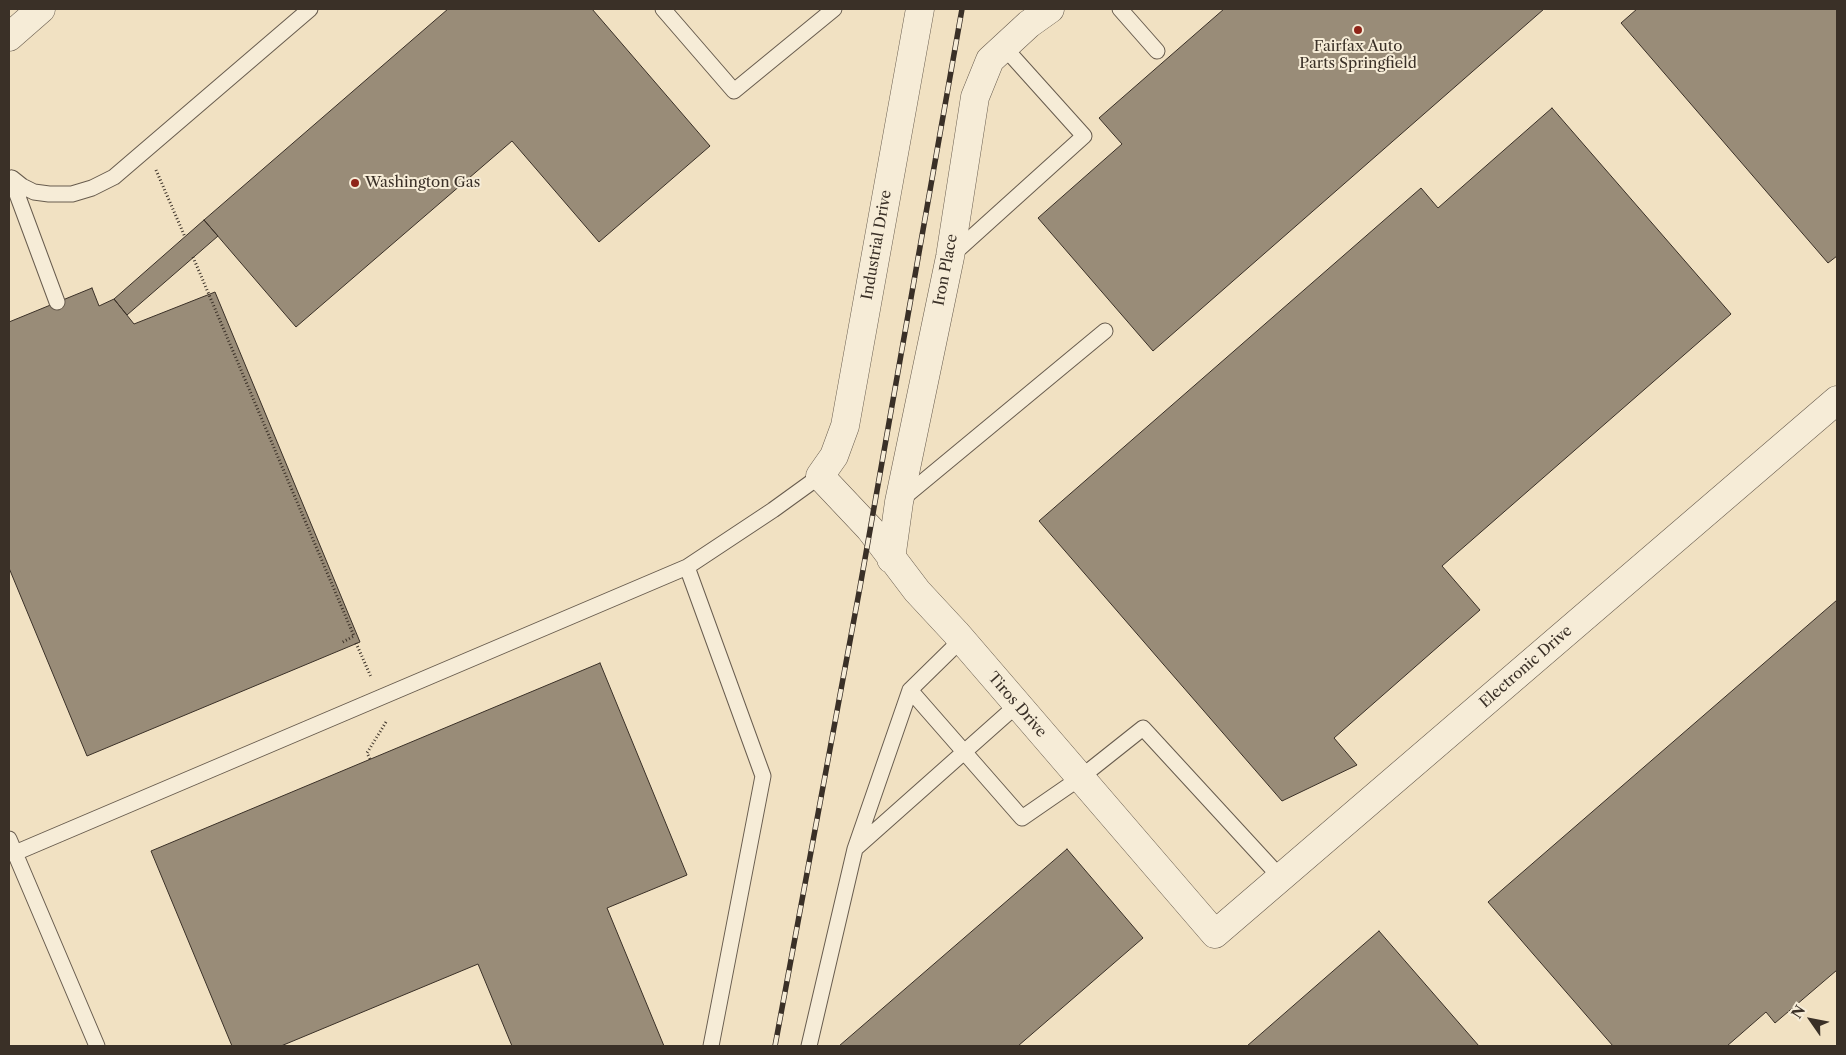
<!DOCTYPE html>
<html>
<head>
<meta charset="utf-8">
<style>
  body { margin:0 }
  #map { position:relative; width:1846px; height:1055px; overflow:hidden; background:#f1e1c2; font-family:"Libre Caslon Text",serif }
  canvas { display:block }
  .frame { position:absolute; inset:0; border:10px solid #3a3027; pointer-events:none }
  .north { position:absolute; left:1786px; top:995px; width:50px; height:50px; -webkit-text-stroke:4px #f6ecd7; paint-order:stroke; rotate:303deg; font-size:14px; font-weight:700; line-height:20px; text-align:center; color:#3a3027 }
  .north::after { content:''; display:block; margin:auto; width:18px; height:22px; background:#3a3027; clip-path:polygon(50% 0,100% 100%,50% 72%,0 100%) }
</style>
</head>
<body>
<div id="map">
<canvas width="1846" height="1055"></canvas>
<div class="frame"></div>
<div class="north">N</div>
</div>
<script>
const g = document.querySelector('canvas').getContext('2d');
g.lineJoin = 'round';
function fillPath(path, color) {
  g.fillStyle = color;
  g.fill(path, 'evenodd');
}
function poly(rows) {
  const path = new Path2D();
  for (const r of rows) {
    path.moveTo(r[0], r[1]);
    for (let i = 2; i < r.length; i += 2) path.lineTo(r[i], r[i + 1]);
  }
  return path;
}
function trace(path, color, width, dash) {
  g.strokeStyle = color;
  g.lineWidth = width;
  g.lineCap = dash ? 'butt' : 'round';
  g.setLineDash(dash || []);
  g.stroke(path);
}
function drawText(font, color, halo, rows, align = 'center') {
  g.font = font + ' "Libre Caslon Text",serif';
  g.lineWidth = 4;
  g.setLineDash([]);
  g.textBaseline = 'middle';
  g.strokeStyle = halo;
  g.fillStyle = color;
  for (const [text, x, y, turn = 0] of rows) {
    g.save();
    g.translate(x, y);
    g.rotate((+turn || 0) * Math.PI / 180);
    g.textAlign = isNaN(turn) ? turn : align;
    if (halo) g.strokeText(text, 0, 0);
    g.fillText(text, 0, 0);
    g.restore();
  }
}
const building = poly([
  [448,9,592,9,710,146,599,242,512,141,296,327,204,220,448,9],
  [1224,9,1544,9,1153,351,1038,218,1122,144,1099,118,1224,9],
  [1637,9,1837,9,1837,256,1828,263,1621,23,1637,9],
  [1552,108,1731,314,1442,566,1480,610,1334,738,1357,765,1282,801,1039,521,1421,188,1438,208,1552,108],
  [204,220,218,236,127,315,114,299,204,220],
  [92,288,99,306,114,299,134,324,215,292,360,642,87,756,9,568,9,322,92,288],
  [1837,600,1837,970,1775,1023,1766,1012,1727,1046,1613,1046,1488,902,1837,600],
  [600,663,687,875,607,908,664,1046,512,1046,478,964,281,1046,232,1046,151,851,600,663],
  [1067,849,1143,938,1018,1046,839,1046,1067,849],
  [1379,931,1479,1046,1247,1046,1379,931]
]);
const path = poly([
  [156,170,185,237],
  [193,257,354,636,341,643],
  [356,643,371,677],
  [370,759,367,753,386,722]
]);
const service = poly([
  [663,9,734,91,834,9],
  [1120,9,1157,51],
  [11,178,57,302],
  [12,178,22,186,34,192,49,194,72,194,92,188,114,177,310,9],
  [951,256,1084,136,1004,47],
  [902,499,1105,331],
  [687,567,763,776,711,1046],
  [910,690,1022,818,1080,778,1143,728,1281,878],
  [9,839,97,1046],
  [856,848,1017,705],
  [15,853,687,567,773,510,820,476],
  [809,1046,855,849,910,690,961,640]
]);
const minor = poly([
  [920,9,845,426,834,456,820,476,870,529,917,591,956,633,1215,934,1837,400],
  [891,559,899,502,950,257,975,97,990,60,1029,24,1050,9]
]);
const tertiary = poly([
  [9,37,41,9]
]);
const rail = poly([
  [775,1046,860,587,962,9]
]);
const markers = [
  [1358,30,5,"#8f2418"],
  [355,183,5,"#8f2418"]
];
const poiNames = [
  ["Fairfax Auto",1358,47],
  ["Parts Springfield",1358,64],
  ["Washington Gas",365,183,"left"]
];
const streetNames = [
  ["Industrial Drive",877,245,-80],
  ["Iron Place",946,270,-79],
  ["Electronic Drive",1526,667,-41],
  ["Tiros Drive",1017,705,49]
];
fillPath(building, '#998c78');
trace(building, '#3a3027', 1);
trace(service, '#685c4e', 17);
trace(minor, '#685c4e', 29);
trace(tertiary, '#685c4e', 29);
trace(path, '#3a3027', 3, [1, 2.5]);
trace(service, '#f6ecd7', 15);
trace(minor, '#f6ecd7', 28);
trace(tertiary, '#f6ecd7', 28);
trace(rail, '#3a3027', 5.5);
trace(rail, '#f6ecd7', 4, [11]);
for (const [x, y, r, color] of markers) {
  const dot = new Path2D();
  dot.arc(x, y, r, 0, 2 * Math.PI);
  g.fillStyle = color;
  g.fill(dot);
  trace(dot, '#f6ecd7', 2);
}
drawText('15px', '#3a3027', '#f6ecd7', poiNames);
drawText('15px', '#3a3027', '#f6ecd7', streetNames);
</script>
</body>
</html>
